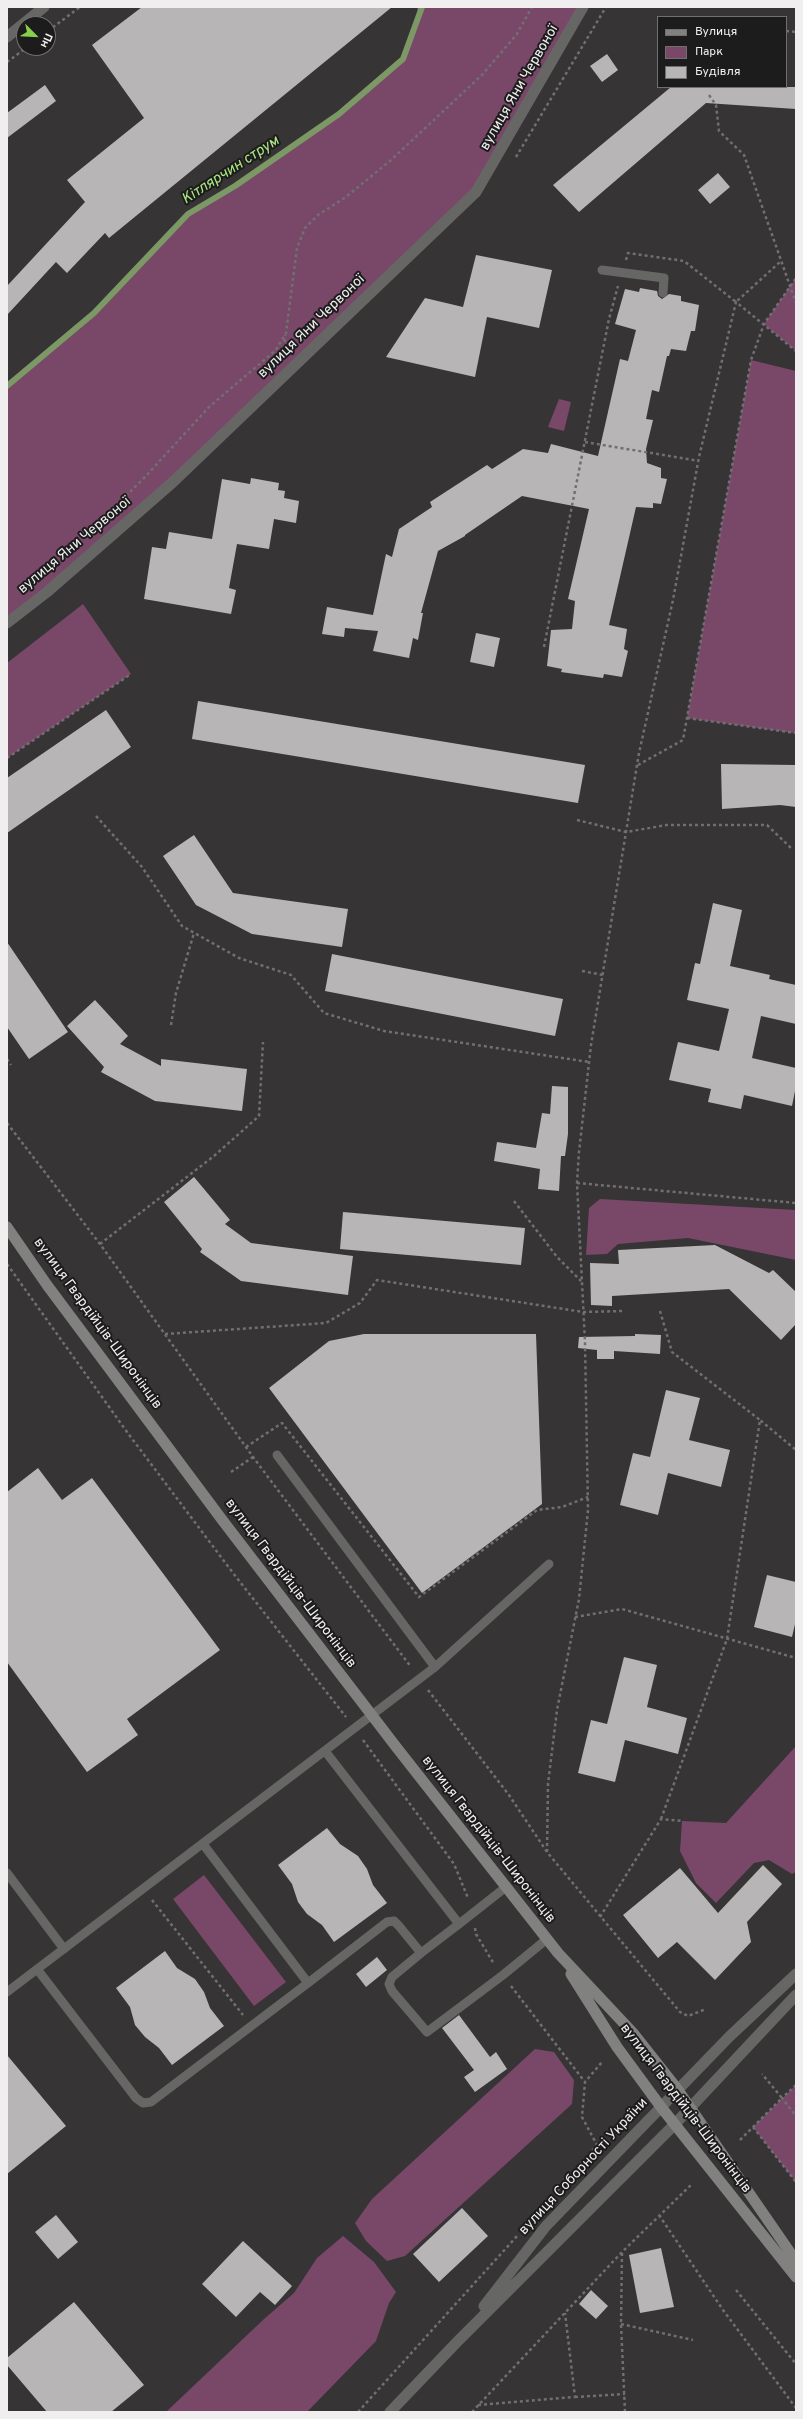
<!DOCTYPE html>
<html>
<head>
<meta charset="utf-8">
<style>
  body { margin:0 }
  #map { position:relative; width:803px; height:2419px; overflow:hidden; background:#363435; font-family:Overpass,sans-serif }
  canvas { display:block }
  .frame { position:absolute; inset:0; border:8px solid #f0eeef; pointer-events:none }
  .legend { position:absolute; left:657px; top:16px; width:130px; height:72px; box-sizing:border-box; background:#1d1c1c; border:1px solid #717070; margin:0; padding:5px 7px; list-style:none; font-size:12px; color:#f0eeef }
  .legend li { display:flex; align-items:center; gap:8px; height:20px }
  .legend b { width:20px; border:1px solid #717070 }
  .north { position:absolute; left:16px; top:16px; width:40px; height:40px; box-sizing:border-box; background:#1d1c1c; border:1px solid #717070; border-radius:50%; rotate:114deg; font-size:11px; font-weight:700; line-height:16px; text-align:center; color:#f0eeef }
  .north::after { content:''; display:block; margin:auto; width:14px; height:18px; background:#87cf4b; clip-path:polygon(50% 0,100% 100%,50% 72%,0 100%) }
</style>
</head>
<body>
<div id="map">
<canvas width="803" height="2419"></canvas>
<div class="frame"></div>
<ul class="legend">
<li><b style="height:5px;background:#818280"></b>Вулиця</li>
<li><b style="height:11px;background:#794768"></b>Парк</li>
<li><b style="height:11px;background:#b8b5b7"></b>Будівля</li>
</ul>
<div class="north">Пн</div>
</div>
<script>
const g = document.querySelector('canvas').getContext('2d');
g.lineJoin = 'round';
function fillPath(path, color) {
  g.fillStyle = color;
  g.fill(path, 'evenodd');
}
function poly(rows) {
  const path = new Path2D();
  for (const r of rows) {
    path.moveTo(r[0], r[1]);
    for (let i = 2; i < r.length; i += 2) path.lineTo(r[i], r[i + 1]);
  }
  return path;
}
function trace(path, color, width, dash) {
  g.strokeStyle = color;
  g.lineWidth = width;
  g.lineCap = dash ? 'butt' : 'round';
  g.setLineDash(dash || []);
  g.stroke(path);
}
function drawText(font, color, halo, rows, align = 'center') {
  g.font = font + ' Overpass,sans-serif';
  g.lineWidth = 4;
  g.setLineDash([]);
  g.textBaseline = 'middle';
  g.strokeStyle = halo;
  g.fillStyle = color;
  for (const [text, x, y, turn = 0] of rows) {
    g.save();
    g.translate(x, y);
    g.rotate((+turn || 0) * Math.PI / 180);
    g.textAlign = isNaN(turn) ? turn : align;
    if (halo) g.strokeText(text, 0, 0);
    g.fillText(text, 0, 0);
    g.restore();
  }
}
const green = poly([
  [417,7,583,7,476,192,173,482,7,623,7,387,95,314,188,215,235,186,339,115,403,60,419,18],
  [796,278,796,351,764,324],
  [751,360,796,371,796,732,794,733,687,718],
  [559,399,571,402,564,431,548,427],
  [83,604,131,674,7,758,7,663],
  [600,1199,796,1210,796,1260,688,1238,618,1244,607,1254,586,1255,589,1208],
  [796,1746,796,1872,792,1874,769,1860,754,1863,716,1903,696,1883,680,1851,682,1821,726,1823],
  [204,1875,286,1982,254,2006,173,1899],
  [535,2049,554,2052,574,2080,572,2104,405,2256,387,2261,366,2241,355,2223,372,2199],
  [796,2085,796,2182,753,2127],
  [343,2236,374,2262,396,2292,389,2303,376,2341,307,2412,166,2412,264,2319,294,2293,317,2258]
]);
const stream = poly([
  [7,386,94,313,188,214,235,186,339,114,403,59,422,7]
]);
const building = poly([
  [142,7,392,7,109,238,105,233,67,273,56,262,7,315,7,286,85,202,67,180,144,118,92,45],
  [607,54,618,70,602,82,590,66],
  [45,85,56,101,7,138,7,113],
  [671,87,796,87,796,109,706,103,579,212,553,185],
  [718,173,730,187,710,204,698,190],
  [476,255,552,270,539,328,487,317,475,377,386,357,425,298,463,307],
  [640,288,657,291,658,296,662,299,669,294,681,296,681,301,699,305,695,331,691,331,686,351,671,349,669,356,667,356,659,392,652,390,646,419,653,420,646,449,647,463,661,468,661,478,667,479,661,504,653,503,653,508,636,507,609,625,627,629,624,649,628,651,622,677,604,674,603,678,561,672,562,669,547,666,551,630,572,629,575,601,568,599,589,509,522,496,465,535,465,536,438,551,421,613,423,613,418,640,413,638,409,658,373,651,378,631,345,628,344,637,322,634,327,607,373,615,386,554,392,557,399,529,432,507,430,502,487,465,492,469,523,449,548,453,551,444,598,456,620,359,628,361,636,330,615,324,625,289,639,292],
  [251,478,279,483,278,490,285,491,284,498,299,501,296,523,274,519,269,549,237,544,229,588,236,590,231,614,144,599,152,547,166,549,169,532,212,539,222,479,250,484],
  [476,633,500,638,494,667,470,662],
  [198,701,585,765,578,803,192,739],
  [106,710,131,747,7,833,7,778],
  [721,764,796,765,796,807,780,805,722,809],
  [194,835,233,893,348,909,342,947,252,934,196,905,163,856],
  [713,903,742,910,730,966,770,975,769,979,796,985,796,1024,761,1016,752,1058,796,1068,796,1086,792,1106,744,1095,741,1109,708,1102,711,1089,669,1080,678,1042,719,1051,729,1009,687,1000,695,963,700,964],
  [7,942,68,1032,29,1059,7,1027],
  [332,954,563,999,555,1036,325,991],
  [95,1000,128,1036,120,1044,161,1066,161,1059,247,1069,242,1111,155,1101,101,1072,104,1067,67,1026],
  [552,1086,568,1087,568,1134,565,1156,561,1156,559,1191,538,1189,540,1169,494,1161,497,1142,536,1148,542,1113,550,1114],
  [194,1177,230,1220,225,1224,251,1243,353,1256,348,1295,241,1281,200,1252,202,1249,164,1202],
  [343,1212,525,1228,521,1265,340,1249],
  [715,1245,769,1273,773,1270,796,1292,796,1324,781,1340,729,1289,612,1296,612,1306,591,1305,590,1263,619,1264,618,1250],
  [364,1334,536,1334,542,1504,422,1593,269,1388,329,1341],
  [635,1334,661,1335,660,1354,614,1351,614,1359,597,1359,597,1350,578,1348,579,1337,635,1336],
  [666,1390,700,1398,689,1440,730,1450,721,1487,668,1473,658,1515,620,1505,633,1453,650,1457],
  [38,1468,62,1500,92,1478,220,1650,127,1719,138,1735,87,1772,7,1662,7,1492],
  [767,1575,796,1582,796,1620,792,1637,754,1627],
  [624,1657,657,1665,647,1707,687,1718,678,1754,625,1740,615,1782,578,1773,591,1720,607,1724],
  [327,1828,340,1844,358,1856,367,1869,373,1885,387,1903,334,1942,322,1925,307,1914,298,1902,292,1884,278,1865],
  [763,1865,782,1884,747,1922,751,1942,715,1980,677,1942,658,1958,623,1915,680,1868,718,1913],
  [165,1951,177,1968,195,1979,204,1992,210,2008,224,2026,172,2065,159,2048,145,2037,135,2025,130,2007,116,1988],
  [377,1957,387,1970,366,1987,356,1974],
  [459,2015,490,2057,496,2052,507,2069,475,2092,464,2077,474,2070,442,2028],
  [7,2055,66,2126,7,2174],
  [462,2208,488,2236,439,2282,413,2254],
  [56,2215,78,2242,58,2259,35,2232],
  [243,2241,292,2286,275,2305,260,2292,236,2317,202,2284],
  [661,2248,674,2307,640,2313,629,2255],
  [591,2290,608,2306,596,2319,579,2304],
  [74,2302,144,2385,111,2412,47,2412,7,2365,7,2358]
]);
const path = poly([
  [48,31,80,7],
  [786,31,796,32],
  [7,62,26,48],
  [709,95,716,105,719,131,744,155,796,303],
  [516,157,606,7],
  [626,260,628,253,684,261,736,302,781,261],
  [284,354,285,335],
  [585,442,699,461],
  [92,530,145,477,209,407,276,350,286,333,297,248,305,228,318,215,346,197,391,160,482,75,517,34,532,7],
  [544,647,609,319,618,286],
  [687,718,796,733],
  [7,758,131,674],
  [638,765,683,740,751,360,764,324,796,278],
  [96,816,142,867,182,926,239,958,291,975,324,1013,384,1031,589,1062],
  [577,820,626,832,667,825,767,825,791,848],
  [582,971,603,975],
  [171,1025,176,993,194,933],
  [7,1059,11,1065],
  [7,1123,100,1244,256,1461,411,1667],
  [577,1183,796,1203],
  [514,1201,557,1257,581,1281],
  [100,1244,214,1156,259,1116,263,1042],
  [7,1264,127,1432,233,1573,346,1717],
  [660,1311,672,1352,760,1420],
  [165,1334,326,1323,360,1303,377,1280,583,1312,624,1311],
  [246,1447,282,1423,419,1597,537,1510,562,1507,588,1497],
  [231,1472,253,1457],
  [575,1617,622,1609,796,1658],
  [428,1690,509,1795,547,1852,680,2012,688,2016,706,2009],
  [363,1740,454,1864,468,1898],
  [661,1819,727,1639,760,1420,796,1450],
  [547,1852,548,1784,557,1710,579,1599,588,1510,585,1342,577,1183,579,1152,591,1045,639,753,673,600,699,457,736,302,796,351],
  [152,1900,243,2015],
  [600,1917,661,1819,682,1821],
  [475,1928,476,1934,494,1964],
  [511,1986,585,2082],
  [796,2085,782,2098,796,2116],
  [753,2127,796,2182],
  [740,2140,782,2098,762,2074],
  [557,2191,597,2145,582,2117,585,2082,602,2062],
  [659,2215,723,2310,796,2408],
  [622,2253,621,2324,625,2412],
  [736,2290,796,2364],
  [621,2324,693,2340],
  [575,2397,625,2394],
  [478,2405,575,2397,565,2313],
  [358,2412,518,2235],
  [472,2412,622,2252,692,2184]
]);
const service = poly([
  [602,270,664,278,663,293],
  [277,1455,435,1667],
  [325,1751,459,1924,506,1887],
  [203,1844,308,1983,387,1922,394,1921,399,1926,421,1953,459,1924],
  [7,1873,64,1949],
  [421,1953,392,1977,389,1984,392,1991,427,2032,503,1975,547,1939],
  [37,1969,136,2098,143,2103,151,2102,308,1983],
  [7,1992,435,1667,549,1564]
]);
const minor = poly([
  [7,623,47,592,173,482,476,192,583,7]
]);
const tertiary = poly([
  [7,37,44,7],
  [484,2306,546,2226,729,2037,796,1974],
  [390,2412,457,2342,675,2124,796,1995]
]);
const secondary = poly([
  [7,1227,47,1285,223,1521,397,1748,558,1953,633,2033,678,2090,796,2261],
  [571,1974,617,2047,661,2107,796,2277]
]);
const streetNames = [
  ["вулиця Яни Червоної",520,88,-60],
  ["вулиця Яни Червоної",312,327,-44],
  ["вулиця Яни Червоної",75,546,-40],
  ["вулиця Гвардійців-Широнінців",97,1324,54],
  ["вулиця Гвардійців-Широнінців",290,1584,53],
  ["вулиця Гвардійців-Широнінців",488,1840,52],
  ["вулиця Гвардійців-Широнінців",685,2109,53],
  ["вулиця Соборності України",584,2167,-47]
];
const waterNames = [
  ["Кітлярчин струм",231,171,-33]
];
fillPath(green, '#794768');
trace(stream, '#7c9865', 6);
fillPath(building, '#b8b5b7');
trace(path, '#716f70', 2.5, [3, 3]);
trace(service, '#666765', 9);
trace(minor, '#666765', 11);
trace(tertiary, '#666765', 11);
trace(secondary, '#818280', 11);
drawText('14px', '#f0eeef', '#1d1c1c', streetNames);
drawText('italic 15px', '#aee885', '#1d1c1c', waterNames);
</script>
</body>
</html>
